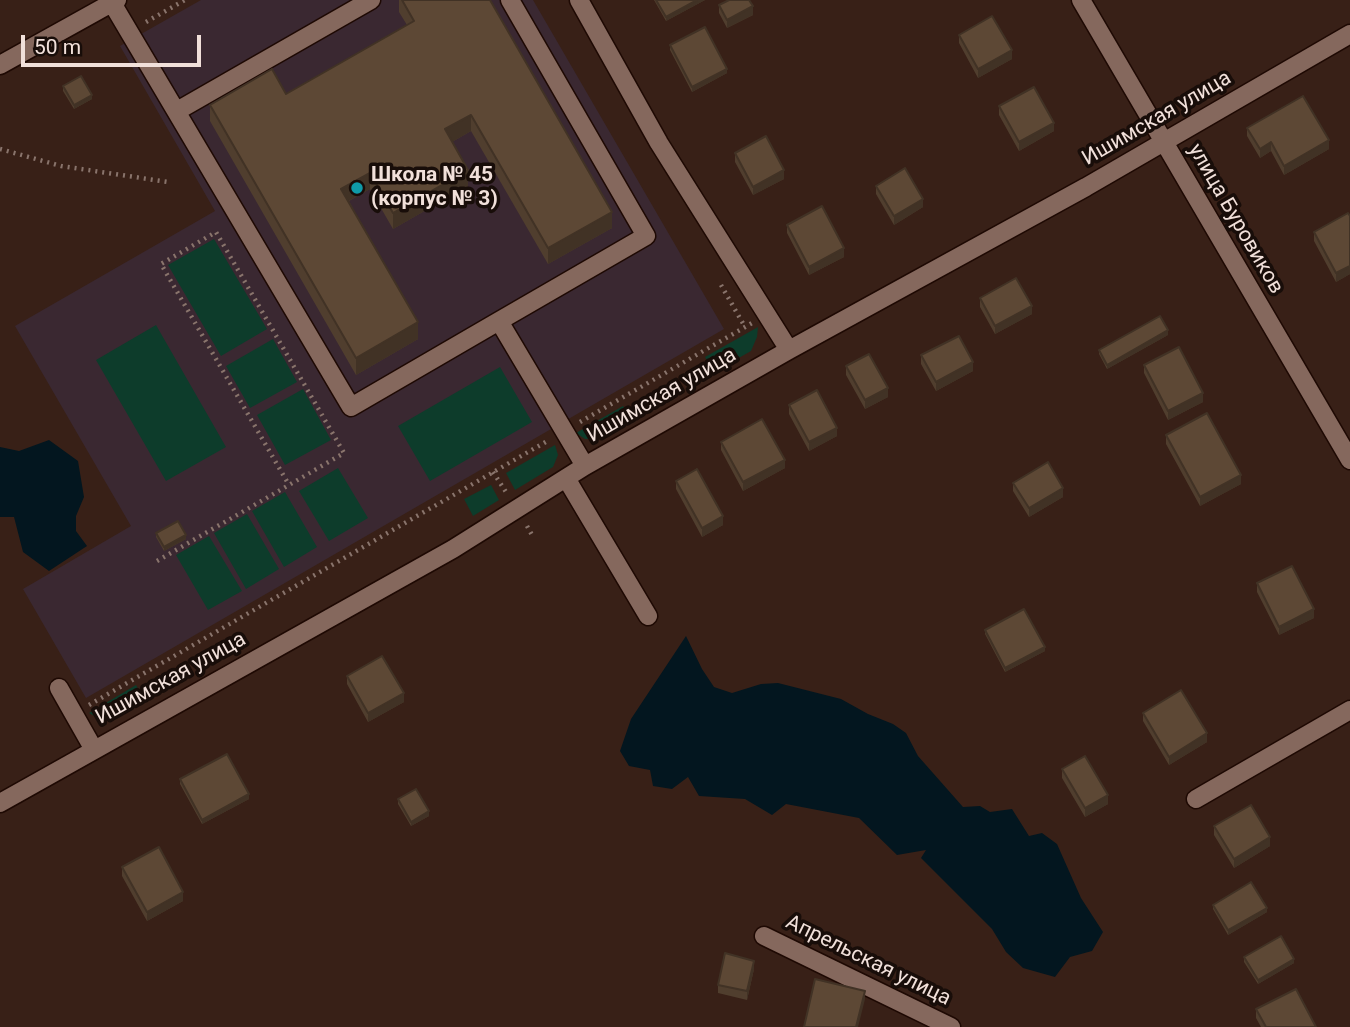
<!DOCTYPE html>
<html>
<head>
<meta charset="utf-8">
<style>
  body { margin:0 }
  #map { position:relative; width:1350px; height:1027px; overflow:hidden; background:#382017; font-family:Roboto,sans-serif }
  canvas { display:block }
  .scale { position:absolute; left:21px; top:35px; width:180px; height:32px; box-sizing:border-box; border:4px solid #f1e0da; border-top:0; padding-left:9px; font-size:21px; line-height:24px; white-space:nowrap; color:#f1e0da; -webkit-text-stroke:5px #180d09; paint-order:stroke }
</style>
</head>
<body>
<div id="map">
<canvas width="1350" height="1027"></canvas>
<div class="scale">50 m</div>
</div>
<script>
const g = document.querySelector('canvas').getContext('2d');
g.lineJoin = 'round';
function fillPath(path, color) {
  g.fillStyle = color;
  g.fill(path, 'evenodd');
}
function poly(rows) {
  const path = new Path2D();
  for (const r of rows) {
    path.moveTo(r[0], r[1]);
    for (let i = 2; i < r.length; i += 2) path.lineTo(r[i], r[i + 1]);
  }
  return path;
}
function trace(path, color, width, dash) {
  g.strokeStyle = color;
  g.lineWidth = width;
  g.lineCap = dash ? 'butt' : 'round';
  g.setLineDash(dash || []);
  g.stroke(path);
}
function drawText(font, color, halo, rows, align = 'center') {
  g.font = font + ' Roboto,sans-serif';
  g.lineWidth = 7;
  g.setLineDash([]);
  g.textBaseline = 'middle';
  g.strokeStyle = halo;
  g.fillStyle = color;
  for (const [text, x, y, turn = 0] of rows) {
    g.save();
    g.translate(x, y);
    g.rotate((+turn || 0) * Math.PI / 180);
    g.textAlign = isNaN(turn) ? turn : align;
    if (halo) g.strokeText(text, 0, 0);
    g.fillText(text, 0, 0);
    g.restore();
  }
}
const education = poly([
  [201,0,533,0,724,329,86,698,23,589,131,526,15,326,215,211,120,46]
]);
const green = poly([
  [214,239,267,329,221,356,168,265],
  [156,325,226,447,166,481,96,360],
  [758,327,757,337,751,351,714,372,705,357],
  [273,339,297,382,250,408,226,366],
  [500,367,532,422,430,481,398,426],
  [303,389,331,440,285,465,257,415],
  [623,406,632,421,599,439,585,439,576,433],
  [555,445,558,455,553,467,515,490,506,473],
  [338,468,368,518,329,541,299,491],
  [491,485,499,500,473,516,464,499],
  [285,492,317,547,284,567,252,511],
  [247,514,279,569,246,589,214,533],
  [209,536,242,591,208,610,176,555],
  [136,685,145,701,112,719,100,719,89,713]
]);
const water = poly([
  [49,440,78,461,84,497,76,516,76,531,87,546,49,571,23,552,14,517,0,517,0,447,19,451],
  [686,636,702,669,714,687,732,693,761,684,778,683,841,699,868,714,893,724,906,733,918,756,963,807,980,806,990,812,1012,809,1029,836,1042,833,1057,844,1081,898,1103,932,1092,951,1070,957,1055,977,1023,968,1006,952,992,929,921,858,926,850,897,855,859,818,786,804,772,815,745,799,699,796,688,777,672,789,653,786,650,770,629,766,620,751,631,719]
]);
const path = poly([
  [146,22,185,0],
  [0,149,61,166,168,182],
  [721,285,745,327],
  [580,422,752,323],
  [493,472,506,492],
  [527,526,532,535],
  [157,561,289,485,344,453,216,232,161,264,289,485],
  [89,705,549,440]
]);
const minor = poly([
  [579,0,659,143,789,350],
  [1081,0,1350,460],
  [112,3,351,407,499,321,585,466],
  [0,65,117,0],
  [177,111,371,0],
  [499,321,646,236,510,0],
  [566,478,648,616],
  [59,688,93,748],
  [1196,799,1350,710],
  [0,803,453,549,585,466,789,350,1086,187,1350,34],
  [764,936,951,1027]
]);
const wall = poly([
  [399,0,490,0,612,228,548,264,471,131,452,142,468,186,393,229,370,189,349,201,418,339,356,375,210,121,210,105,286,94,407,25,399,12],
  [654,0,705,0,666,21],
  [719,5,753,15,727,28,719,13],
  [959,35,1012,59,978,78,959,43],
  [670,45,727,73,692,92,670,50],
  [63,86,92,99,74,109,63,91],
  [999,106,1054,131,1019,151,999,115],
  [1247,128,1329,149,1284,175,1271,151,1260,158,1247,136],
  [735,153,784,179,753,195,735,162],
  [876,186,923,207,894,225,876,194],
  [1350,216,1350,274,1336,282,1314,241,1314,232],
  [787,225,844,257,809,275,787,233],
  [980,298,1032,314,995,334,980,307],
  [1168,335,1107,369,1099,354,1099,350],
  [921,355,973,371,936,391,921,364],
  [1144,365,1203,402,1168,420,1144,373],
  [846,366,888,397,865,409,846,375],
  [789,405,837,436,809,451,789,414],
  [1166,435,1241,484,1200,506,1166,444],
  [721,442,785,468,743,491,721,450],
  [676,481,723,525,702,537,676,489],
  [1013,483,1063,497,1029,517,1013,491],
  [156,533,186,539,164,551,156,537],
  [1257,583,1314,618,1279,635,1257,592],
  [985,630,1045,651,1005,672,985,634],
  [347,676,404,702,368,722,347,684],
  [1143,713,1207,742,1169,765,1143,721],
  [1062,769,1108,804,1085,817,1062,778],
  [180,779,249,799,202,824,180,784],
  [398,799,429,816,411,826,398,804],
  [1214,826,1270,846,1234,868,1214,835],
  [122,867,183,901,147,921,122,876],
  [1213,905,1267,912,1228,935,1213,909],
  [1244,957,1294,963,1258,984,1244,962],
  [754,969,747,1000,718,993,718,985],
  [1256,1009,1316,1027,1261,1027,1256,1018]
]);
const shadedWall = poly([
  [697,0,705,0,666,21,666,17],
  [753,6,753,15,727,28,727,20],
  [1012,50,1012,59,978,78,978,69],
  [727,69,727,73,692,92,692,87],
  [92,95,92,99,74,109,74,105],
  [471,115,471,131,445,146,445,129],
  [1054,123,1054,131,1019,151,1019,142],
  [1329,140,1329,149,1284,175,1284,166],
  [1271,142,1271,151,1260,158,1260,149],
  [468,170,468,186,393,229,393,213],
  [784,170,784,179,753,195,753,187],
  [370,173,370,189,341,205,341,189],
  [923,199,923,207,894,225,894,216],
  [612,212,612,228,548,264,548,248],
  [844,248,844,257,809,275,809,267],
  [1350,266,1350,274,1336,282,1336,273],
  [1032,306,1032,314,995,334,995,326],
  [418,322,418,339,356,375,356,358],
  [1168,330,1168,335,1107,369,1107,365],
  [973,362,973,371,936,391,936,382],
  [888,388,888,397,865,409,865,400],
  [1203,393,1203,402,1168,420,1168,411],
  [837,428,837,436,809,451,809,442],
  [785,460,785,468,743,491,743,482],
  [1241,475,1241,484,1200,506,1200,497],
  [1063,488,1063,497,1029,517,1029,508],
  [723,516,723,525,702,537,702,528],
  [186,535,186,539,164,551,164,547],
  [1314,609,1314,618,1279,635,1279,627],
  [1045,647,1045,651,1005,672,1005,668],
  [404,693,404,702,368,722,368,713],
  [1207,733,1207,742,1169,765,1169,757],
  [249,794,249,799,202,824,202,820],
  [1108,795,1108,804,1085,817,1085,808],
  [429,811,429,816,411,826,411,822],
  [1270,837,1270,846,1234,868,1234,859],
  [183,892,183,901,147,921,147,912],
  [1267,908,1267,912,1228,935,1228,930],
  [1294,959,1294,963,1258,984,1258,980],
  [754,961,754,969,747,1000,747,991],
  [865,991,865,999,858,1027,856,1027]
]);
const building = poly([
  [402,0,490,0,612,212,548,248,471,115,445,129,468,170,393,213,370,173,341,189,418,322,356,358,210,105,272,69,286,94,414,21,402,0],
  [656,0,697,0,666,17,656,0],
  [729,0,749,0,753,6,727,20,719,5,729,0],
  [992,16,1012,50,978,69,959,35,992,16],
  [705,27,727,69,692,87,670,45,705,27],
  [81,76,92,95,74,105,63,86,81,76],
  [1034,87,1054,123,1019,142,999,106,1034,87],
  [1303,96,1329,140,1284,166,1271,142,1260,149,1247,128,1303,96],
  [766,136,784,170,753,187,735,153,766,136],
  [905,168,923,199,894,216,876,186,905,168],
  [822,206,844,248,809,267,787,225,822,206],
  [1348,213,1350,216,1350,266,1336,273,1314,232,1348,213],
  [1016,278,1032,306,995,326,980,298,1016,278],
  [1160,316,1168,330,1107,365,1099,350,1160,316],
  [959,336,973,362,936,382,921,355,959,336],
  [1179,347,1203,393,1168,411,1144,365,1179,347],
  [869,354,888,388,865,400,846,366,869,354],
  [817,390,837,428,809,442,789,405,817,390],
  [1207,413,1241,475,1200,497,1166,435,1207,413],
  [762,419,785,460,743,482,721,442,762,419],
  [1048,462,1063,488,1029,508,1013,483,1048,462],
  [697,469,723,516,702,528,676,481,697,469],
  [178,521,186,535,164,547,156,533,178,521],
  [1292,566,1314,609,1279,627,1257,583,1292,566],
  [1024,609,1045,647,1005,668,985,630,1024,609],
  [382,656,404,693,368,713,347,676,382,656],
  [1181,690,1207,733,1169,757,1143,713,1181,690],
  [227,754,249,794,202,820,180,779,227,754],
  [1085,756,1108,795,1085,808,1062,769,1085,756],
  [416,789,429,811,411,822,398,799,416,789],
  [1251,805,1270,837,1234,859,1214,826,1251,805],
  [159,847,183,892,147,912,122,867,159,847],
  [1251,882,1267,908,1228,930,1213,905,1251,882],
  [1281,936,1294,959,1258,980,1244,957,1281,936],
  [725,953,754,961,747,991,718,985,725,953],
  [815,979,865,991,856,1027,804,1027,815,979],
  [1296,989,1316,1027,1266,1027,1256,1009,1296,989]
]);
const markers = [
  [357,188,7,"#0f9aa8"]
];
const streetNames = [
  ["Ишимская улица",1157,119,-30],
  ["улица Буровиков",1235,219,60],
  ["Ишимская улица",662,396,-30],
  ["Ишимская улица",171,679,-29],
  ["Апрельская улица",868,961,26]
];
const poiNames = [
  ["Школа № 45",371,176],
  ["(корпус № 3)",371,200]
];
fillPath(education, '#3a2831');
fillPath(green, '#0d3c2b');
fillPath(water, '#03161f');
trace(minor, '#1e0903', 21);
trace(path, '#89746c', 4.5, [2, 5]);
trace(minor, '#85685d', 18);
fillPath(wall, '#503e2e');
fillPath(shadedWall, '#413225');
fillPath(building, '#5d4835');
trace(building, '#413225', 2);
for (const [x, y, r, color] of markers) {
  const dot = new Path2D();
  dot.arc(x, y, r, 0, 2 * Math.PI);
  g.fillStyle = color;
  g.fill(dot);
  trace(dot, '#180d09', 2.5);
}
drawText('21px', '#f1e0da', '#180d09', streetNames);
drawText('bold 21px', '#f1e0da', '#180d09', poiNames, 'left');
</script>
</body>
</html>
